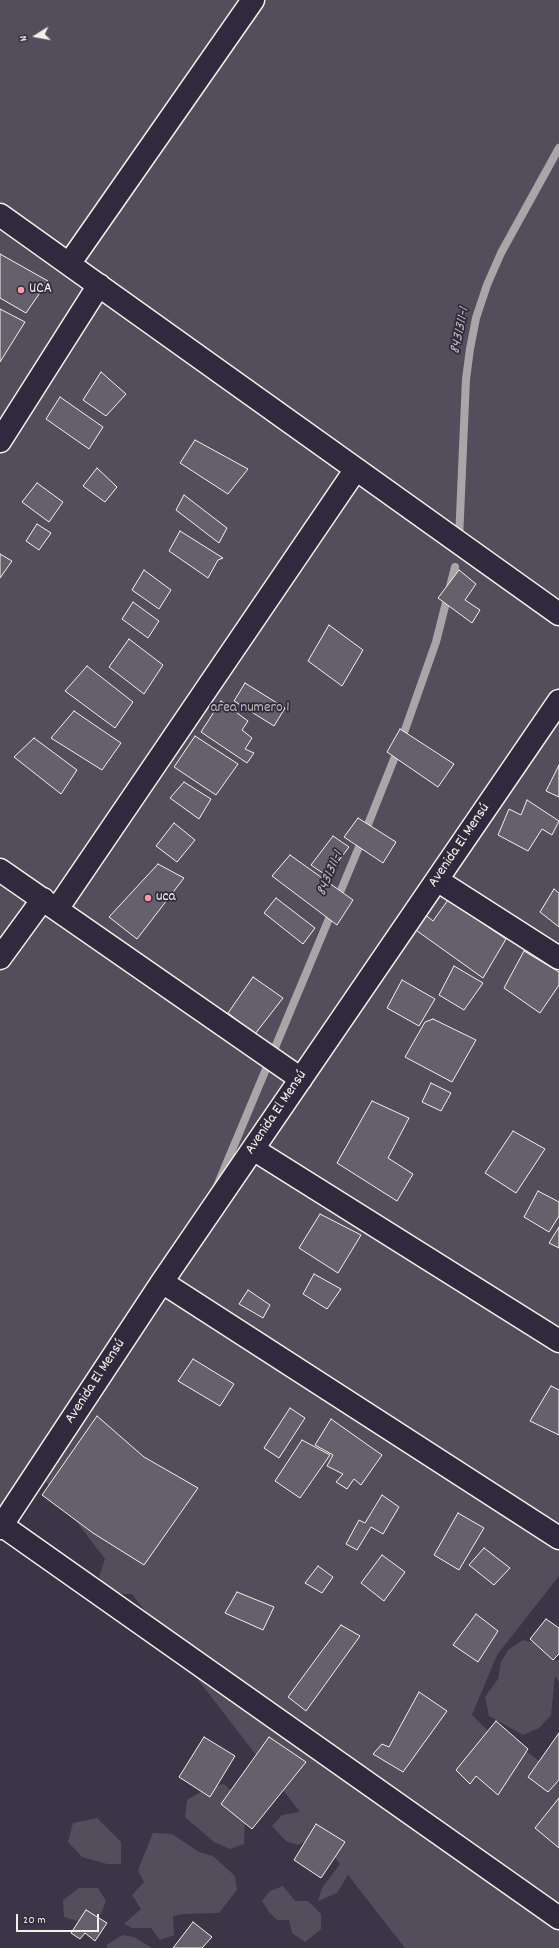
<!DOCTYPE html>
<html>
<head>
<meta charset="utf-8">
<style>
  body { margin:0 }
  #map { position:relative; width:559px; height:1948px; overflow:hidden; background:#3b3647; font-family:Dekko,sans-serif }
  canvas { display:block }
  .north { position:absolute; left:16px; top:16px; width:40px; height:40px; -webkit-text-stroke:3px #2f2a3d; paint-order:stroke; rotate:259deg; font-size:11px; font-weight:700; line-height:16px; text-align:center; color:#f4f1e8 }
  .north::after { content:''; display:block; margin:auto; width:14px; height:18px; background:#f4f1e8; clip-path:polygon(50% 0,100% 100%,50% 72%,0 100%) }
  .scale { position:absolute; left:16px; top:1914px; width:83px; height:18px; box-sizing:border-box; border:2px solid #f4f1e8; border-top:0; padding-left:5px; font-size:12px; line-height:14px; white-space:nowrap; color:#f4f1e8; -webkit-text-stroke:3px #2f2a3d; paint-order:stroke }
</style>
</head>
<body>
<div id="map">
<canvas width="559" height="1948"></canvas>
<div class="north">N</div>
<div class="scale">20 m</div>
</div>
<script>
const g = document.querySelector('canvas').getContext('2d');
g.lineJoin = 'round';
function fillPath(path, color) {
  g.fillStyle = color;
  g.fill(path, 'evenodd');
}
function poly(rows) {
  const path = new Path2D();
  for (const r of rows) {
    path.moveTo(r[0], r[1]);
    for (let i = 2; i < r.length; i += 2) path.lineTo(r[i], r[i + 1]);
  }
  return path;
}
function trace(path, color, width, dash) {
  g.strokeStyle = color;
  g.lineWidth = width;
  g.lineCap = dash ? 'butt' : 'round';
  g.setLineDash(dash || []);
  g.stroke(path);
}
function drawText(font, color, halo, rows, align = 'center') {
  g.font = font + ' Dekko,sans-serif';
  g.lineWidth = 3.5;
  g.setLineDash([]);
  g.textBaseline = 'middle';
  g.strokeStyle = halo;
  g.fillStyle = color;
  for (const [text, x, y, turn = 0] of rows) {
    g.save();
    g.translate(x, y);
    g.rotate((+turn || 0) * Math.PI / 180);
    g.textAlign = isNaN(turn) ? turn : align;
    if (halo) g.strokeText(text, 0, 0);
    g.fillText(text, 0, 0);
    g.restore();
  }
}
const green = poly([
  [0,0,559,0,559,1576,497,1655,472,1715,495,1738,521,1747,556,1774,559,1785,559,1948,405,1948,348,1875,337,1893,318,1901,322,1888,340,1864,317,1833,312,1838,298,1845,286,1841,272,1826,282,1815,300,1812,132,1594,122,1594,107,1588,99,1577,105,1559,38,1471,0,1527],
  [523,1640,540,1644,552,1654,556,1661,559,1659,559,1683,555,1675,551,1715,539,1728,523,1735,489,1716,485,1697,498,1679,501,1662,508,1650],
  [224,1784,236,1795,245,1815,244,1844,230,1849,214,1842,185,1817,187,1800,209,1787],
  [97,1818,121,1842,121,1864,107,1864,82,1857,68,1842,73,1823],
  [153,1833,172,1834,199,1852,213,1856,235,1876,237,1890,219,1913,183,1914,173,1916,174,1935,160,1940,151,1928,132,1928,124,1924,141,1909,132,1895,144,1882,138,1870],
  [283,1886,295,1901,308,1901,321,1914,321,1929,305,1942,292,1933,289,1920,277,1920,269,1912,262,1901,270,1891],
  [79,1888,98,1888,106,1901,101,1914,84,1923,64,1917,63,1900],
  [122,1935,134,1937,152,1948,107,1948,107,1945]
]);
const stream = poly([
  [459,539,466,379,470,349,476,318,487,285,501,253,559,148],
  [217,1186,359,847,400,744,436,642,455,567]
]);
const building = poly([
  [0,254,48,281,26,313,0,298,0,254],
  [0,309,25,322,0,362,0,309],
  [101,372,126,394,106,416,83,400,101,372],
  [60,397,103,427,89,449,46,419,60,397],
  [195,440,248,469,228,494,180,463,195,440],
  [97,468,117,487,105,502,83,486,97,468],
  [37,483,63,502,49,522,22,502,37,483],
  [184,495,227,528,219,543,176,510,184,495],
  [37,524,51,533,39,550,26,541,37,524],
  [180,531,223,558,218,560,208,578,169,551,180,531],
  [0,554,12,561,0,578,0,554],
  [144,570,171,590,159,609,132,590,144,570],
  [459,570,476,584,465,600,480,610,472,623,438,598,459,570],
  [133,602,159,621,148,638,122,619,133,602],
  [329,625,363,650,342,686,308,661,329,625],
  [129,639,163,665,144,694,109,667,129,639],
  [87,666,133,702,115,728,65,691,87,666],
  [245,683,285,708,274,726,234,701,245,683],
  [221,701,248,721,242,730,252,738,245,749,254,753,247,763,201,732,221,701],
  [74,711,121,743,102,770,51,738,74,711],
  [400,729,454,764,438,787,387,752,400,729],
  [195,736,238,764,216,795,174,767,195,736],
  [34,738,77,770,61,794,14,757,34,738],
  [559,765,559,797,546,791,559,765],
  [184,782,211,799,199,819,170,798,184,782],
  [527,800,559,821,552,835,542,829,528,851,498,835,509,809,521,815,527,800],
  [358,818,396,842,383,863,344,837,358,818],
  [174,823,195,840,177,862,156,846,174,823],
  [333,836,349,847,327,876,311,865,333,836],
  [290,855,353,900,337,925,272,876,290,855],
  [158,864,184,878,137,939,109,917,158,864],
  [554,889,559,893,559,927,540,912,554,889],
  [276,898,315,928,303,944,264,913,276,898],
  [448,900,506,939,483,978,413,928,423,913,433,921,448,900],
  [524,951,559,972,559,985,540,1013,504,988,524,951],
  [454,966,483,983,464,1010,439,995,454,966],
  [253,977,283,998,255,1034,228,1013,253,977],
  [402,980,435,999,419,1026,387,1008,402,980],
  [433,1019,476,1040,452,1082,405,1057,425,1022,433,1019],
  [431,1083,451,1093,441,1111,422,1102,431,1083],
  [372,1101,409,1118,388,1158,413,1174,397,1201,337,1163,372,1101],
  [513,1131,545,1149,516,1193,485,1173,513,1131],
  [538,1191,559,1202,559,1216,549,1232,524,1217,538,1191],
  [320,1214,361,1235,338,1273,299,1248,320,1214],
  [559,1227,559,1248,549,1243,559,1227],
  [314,1274,341,1289,327,1309,303,1294,314,1274],
  [248,1290,270,1305,263,1318,239,1304,248,1290],
  [193,1359,234,1384,220,1406,178,1381,193,1359],
  [551,1386,559,1390,559,1435,530,1421,551,1386],
  [290,1408,305,1418,279,1458,264,1448,290,1408],
  [97,1416,144,1457,198,1488,144,1565,93,1533,42,1495,97,1416],
  [331,1419,382,1455,361,1485,354,1479,347,1489,336,1482,343,1474,327,1466,333,1455,315,1445,331,1419],
  [302,1440,330,1455,300,1498,275,1481,302,1440],
  [382,1495,399,1507,383,1534,371,1527,357,1550,346,1544,359,1520,365,1523,382,1495],
  [458,1513,484,1528,459,1570,434,1555,458,1513],
  [484,1548,510,1568,494,1585,469,1565,484,1548],
  [382,1555,405,1572,384,1601,361,1583,382,1555],
  [318,1566,333,1577,322,1593,305,1583,318,1566],
  [237,1592,274,1607,263,1630,225,1613,237,1592],
  [476,1614,498,1631,478,1662,453,1645,476,1614],
  [546,1619,559,1628,559,1654,553,1660,530,1639,546,1619],
  [341,1625,360,1636,306,1711,288,1697,341,1625],
  [419,1692,447,1711,403,1772,373,1754,382,1744,389,1747,419,1692],
  [496,1721,528,1749,498,1795,476,1776,470,1784,456,1770,496,1721],
  [559,1733,559,1780,548,1792,528,1777,559,1733],
  [204,1737,235,1756,210,1797,179,1777,204,1737],
  [269,1737,306,1762,252,1829,221,1804,269,1737],
  [559,1798,559,1848,535,1828,559,1798],
  [316,1824,345,1842,321,1878,294,1860,316,1824],
  [86,1910,107,1923,95,1941,85,1933,80,1939,71,1933,86,1910],
  [193,1922,212,1937,202,1948,173,1948,193,1922]
]);
const minor = poly([
  [0,215,559,614],
  [69,264,253,0],
  [0,441,99,285],
  [0,870,301,1079],
  [437,880,559,958],
  [57,909,356,469],
  [0,958,43,899],
  [253,1149,559,1341],
  [162,1282,559,1538],
  [0,1524,559,1918],
  [0,1528,162,1282,559,701]
]);
const markers = [
  [21,290,4,"#ff9aa2"],
  [148,898,4,"#ff9aa2"]
];
const poiNames = [
  ["UCA",29,290],
  ["uca",156,898]
];
const parkNames = [
  ["area numero 1",250,709]
];
const streetNames = [
  ["Avenida El Mensú",460,846,-56],
  ["Avenida El Mensú",277,1113,-56],
  ["Avenida El Mensú",96,1382,-57]
];
const waterNames = [
  ["8431311-1",461,331,-78],
  ["8431311-1",331,874,-67]
];
fillPath(green, '#534e5c');
trace(stream, '#aaa6a7', 8);
fillPath(building, '#65616c');
trace(building, '#f4f1e8', 1);
trace(minor, '#f4f1e8', 25);
trace(minor, '#2f2a3d', 22);
for (const [x, y, r, color] of markers) {
  const dot = new Path2D();
  dot.arc(x, y, r, 0, 2 * Math.PI);
  g.fillStyle = color;
  g.fill(dot);
  trace(dot, '#2f2a3d', 1.5);
}
drawText('15px', '#f4f1e8', '#2f2a3d', poiNames, 'left');
drawText('15px', '#bcb8b7', '#2f2a3d', parkNames);
drawText('15px', '#f4f1e8', '#2f2a3d', streetNames);
drawText('italic 16px', '#b6b2b2', '#2f2a3d', waterNames);
</script>
</body>
</html>
